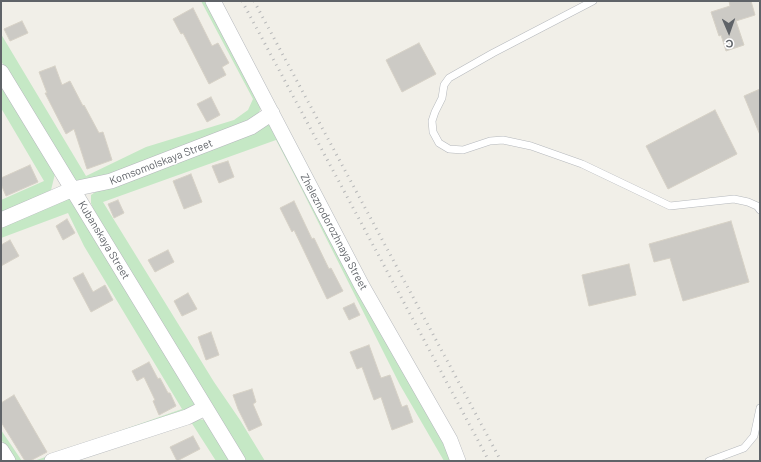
<!DOCTYPE html>
<html>
<head>
<meta charset="utf-8">
<style>
  body { margin:0 }
  #map { position:relative; width:761px; height:462px; overflow:hidden; background:#f1efe8; font-family:Barlow,sans-serif }
  canvas { display:block }
  .frame { position:absolute; inset:0; border:2px solid #5f6368; pointer-events:none }
  .north { position:absolute; left:709px; top:12px; width:40px; height:40px; -webkit-text-stroke:3px #fff; paint-order:stroke; rotate:178deg; font-size:11px; font-weight:700; line-height:16px; text-align:center; color:#5f6368 }
  .north::after { content:''; display:block; margin:auto; width:14px; height:18px; background:#5f6368; clip-path:polygon(50% 0,100% 100%,50% 72%,0 100%) }
</style>
</head>
<body>
<div id="map">
<canvas width="761" height="462"></canvas>
<div class="frame"></div>
<div class="north">С</div>
</div>
<script>
const g = document.querySelector('canvas').getContext('2d');
g.lineJoin = 'round';
function fillPath(path, color) {
  g.fillStyle = color;
  g.fill(path, 'evenodd');
}
function poly(rows) {
  const path = new Path2D();
  for (const r of rows) {
    path.moveTo(r[0], r[1]);
    for (let i = 2; i < r.length; i += 2) path.lineTo(r[i], r[i + 1]);
  }
  return path;
}
function trace(path, color, width, dash) {
  g.strokeStyle = color;
  g.lineWidth = width;
  g.lineCap = dash ? 'butt' : 'round';
  g.setLineDash(dash || []);
  g.stroke(path);
}
function drawText(font, color, halo, rows, align = 'center') {
  g.font = font + ' Barlow,sans-serif';
  g.lineWidth = 3;
  g.setLineDash([]);
  g.textBaseline = 'middle';
  g.strokeStyle = halo;
  g.fillStyle = color;
  for (const [text, x, y, turn = 0] of rows) {
    g.save();
    g.translate(x, y);
    g.rotate((+turn || 0) * Math.PI / 180);
    g.textAlign = isNaN(turn) ? turn : align;
    if (halo) g.strokeText(text, 0, 0);
    g.fillText(text, 0, 0);
    g.restore();
  }
}
const green = poly([
  [201,1,209,1,262,107,257,115,238,125,82,185,71,177,1,61,1,34,86,176,146,147,234,120,248,110,253,99],
  [1,83,55,174,51,190,28,203,1,214,1,200,44,181,1,108],
  [270,122,449,448,451,461,444,461,400,385,299,184,276,140,103,202,214,382,240,420,265,461,245,461,94,211,91,203,91,195,101,188],
  [69,197,198,407,49,461,34,461,182,409,84,246,68,213,1,238,1,226],
  [198,419,206,420,232,461,216,461,191,422],
  [1,430,22,461,13,460,1,439]
]);
const building = poly([
  [729,1,751,1,755,15,736,21,744,45,726,51,721,35,719,36,711,12,730,6,729,1],
  [193,8,212,46,218,43,229,63,222,67,226,75,209,84,183,33,181,34,173,19,193,8],
  [22,21,28,33,10,41,4,29,22,21],
  [419,43,436,74,402,92,386,60,419,43],
  [55,66,62,85,70,81,83,106,84,105,99,133,103,132,112,160,87,169,74,129,66,134,45,93,47,93,39,72,55,66],
  [760,89,760,135,744,96,760,89],
  [211,97,220,115,207,122,197,104,211,97],
  [715,110,737,154,668,189,646,146,715,110],
  [228,161,234,177,219,183,212,166,228,161],
  [30,165,38,182,6,196,1,184,1,178,30,165],
  [191,174,202,202,184,209,173,181,191,174],
  [118,200,124,213,114,218,108,204,118,200],
  [294,201,312,239,314,238,329,269,331,268,343,291,327,299,294,230,292,232,280,208,294,201],
  [67,219,75,233,63,240,56,226,67,219],
  [731,221,749,282,683,301,670,258,654,262,649,244,731,221],
  [10,240,19,256,1,266,1,245,10,240],
  [168,250,174,262,155,272,148,260,168,250],
  [629,264,636,295,589,306,582,275,629,264],
  [83,273,93,292,105,285,113,300,91,312,73,278,83,273],
  [188,293,197,309,182,316,174,301,188,293],
  [354,303,360,315,349,320,343,308,354,303],
  [211,332,219,355,206,360,198,337,211,332],
  [369,345,381,378,390,375,402,407,407,405,413,422,392,430,381,397,374,400,362,367,357,369,350,352,369,345],
  [149,362,158,379,160,378,168,393,170,393,176,406,159,415,153,401,155,400,144,377,137,381,132,371,149,362],
  [252,389,256,402,253,404,262,425,249,431,238,409,233,395,252,389],
  [14,395,47,452,30,461,25,461,1,422,1,403,14,395],
  [193,436,200,449,177,461,170,447,193,436]
]);
const service = poly([
  [593,1,493,53,449,78,444,85,442,98,435,112,432,121,433,132,439,143,449,149,463,150,490,141,503,140,531,146,582,164,670,206,734,199,748,202,757,206,760,210],
  [709,461,744,448,754,436,760,408]
]);
const minor = poly([
  [213,1,362,286,450,440,458,461],
  [1,72,238,461],
  [1,220,73,189,111,181,251,127,272,113],
  [1,450,8,461],
  [52,461,187,417,205,408]
]);
const rail = poly([
  [242,1,489,461],
  [254,1,501,461]
]);
const streetNames = [
  ["Komsomolskaya Street",161,162,-21],
  ["Zheleznodorozhnaya Street",334,232,62],
  ["Kubanskaya Street",104,240,59]
];
fillPath(green, '#c5e8c5');
fillPath(building, '#cccac5');
trace(building, '#d6d1c6', 1);
trace(service, '#b5b8bc', 8);
trace(minor, '#b5b8bc', 16);
trace(service, '#fff', 7);
trace(minor, '#fff', 15);
trace(rail, '#b6b7b8', 3, [1, 5]);
drawText('11px', '#5f6368', '#fff', streetNames);
</script>
</body>
</html>
